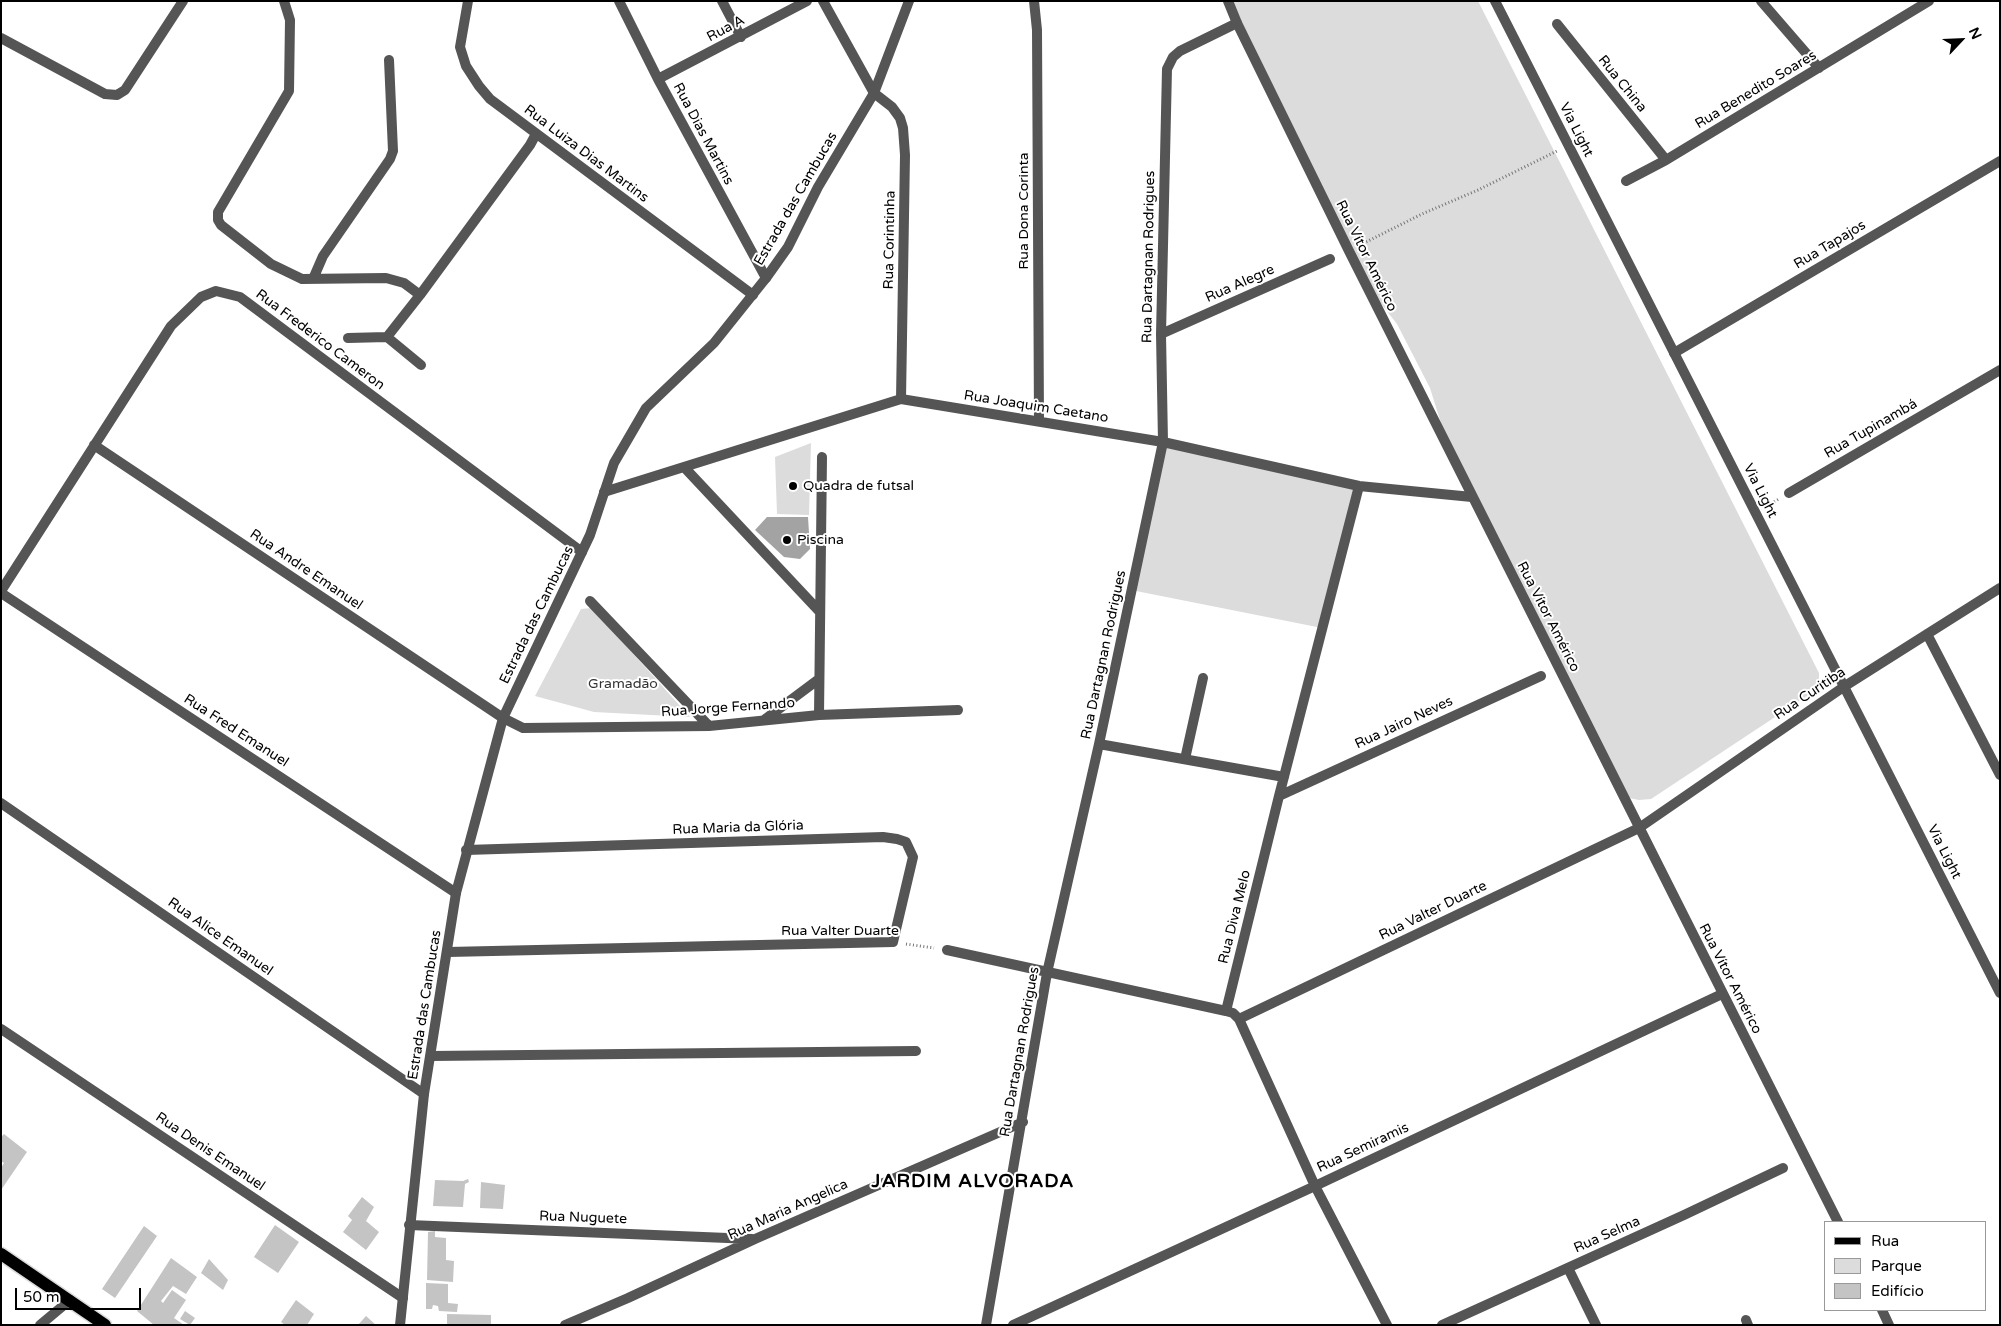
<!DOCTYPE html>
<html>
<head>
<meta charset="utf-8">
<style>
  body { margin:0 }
  #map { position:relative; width:2001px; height:1326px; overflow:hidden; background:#fff; font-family:"Varela Round",sans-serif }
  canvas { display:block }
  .frame { position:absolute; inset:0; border:2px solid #000; pointer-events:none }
  .legend { position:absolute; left:1824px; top:1221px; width:162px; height:90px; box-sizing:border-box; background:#fff; border:1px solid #999; margin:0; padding:6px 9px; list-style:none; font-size:15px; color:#000 }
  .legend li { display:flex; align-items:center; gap:10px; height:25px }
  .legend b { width:25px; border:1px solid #999 }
  .north { position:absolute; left:1936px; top:15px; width:50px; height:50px; -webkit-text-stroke:4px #fff; paint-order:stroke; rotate:65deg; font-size:14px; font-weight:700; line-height:20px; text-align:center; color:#000 }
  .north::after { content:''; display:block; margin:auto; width:18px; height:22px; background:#000; clip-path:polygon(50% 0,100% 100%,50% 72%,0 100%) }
  .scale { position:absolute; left:15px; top:1288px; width:126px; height:22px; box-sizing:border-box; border:2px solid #000; border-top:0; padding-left:6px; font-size:15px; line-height:18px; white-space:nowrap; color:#000; -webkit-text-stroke:4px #fff; paint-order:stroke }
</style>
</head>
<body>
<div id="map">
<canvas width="2001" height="1326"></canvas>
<div class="frame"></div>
<ul class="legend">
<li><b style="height:6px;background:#000"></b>Rua</li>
<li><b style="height:14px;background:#dcdcdc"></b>Parque</li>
<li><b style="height:14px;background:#c4c4c4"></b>Edifício</li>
</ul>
<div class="north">N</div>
<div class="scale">50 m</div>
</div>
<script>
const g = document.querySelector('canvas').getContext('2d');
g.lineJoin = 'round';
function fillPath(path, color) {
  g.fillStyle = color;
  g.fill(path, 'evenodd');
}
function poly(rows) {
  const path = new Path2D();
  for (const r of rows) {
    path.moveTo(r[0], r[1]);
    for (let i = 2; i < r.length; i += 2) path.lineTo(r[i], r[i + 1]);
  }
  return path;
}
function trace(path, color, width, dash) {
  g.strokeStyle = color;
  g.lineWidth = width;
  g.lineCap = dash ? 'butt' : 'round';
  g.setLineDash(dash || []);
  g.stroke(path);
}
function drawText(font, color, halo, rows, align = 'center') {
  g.font = font + ' "Varela Round",sans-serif';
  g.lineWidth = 4;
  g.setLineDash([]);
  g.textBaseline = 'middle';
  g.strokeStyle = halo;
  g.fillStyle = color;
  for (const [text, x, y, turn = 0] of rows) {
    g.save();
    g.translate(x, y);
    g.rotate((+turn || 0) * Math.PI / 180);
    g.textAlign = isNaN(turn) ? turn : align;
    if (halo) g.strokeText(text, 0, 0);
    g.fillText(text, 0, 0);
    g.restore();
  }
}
const green = poly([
  [1232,1,1478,1,1819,673,1819,685,1816,690,1651,799,1639,800,1629,798,1445,436,1430,388,1397,324,1375,296],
  [1163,442,1359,486,1322,628,1131,590],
  [811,443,809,515,777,514,775,457],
  [592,608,690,717,594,712,535,696,581,609]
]);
const water = poly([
  [767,517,808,517,810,549,800,559,784,557,755,530]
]);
const building = poly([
  [4,1134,27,1152,1,1190,1,1168,4,1163,1,1161,1,1137],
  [468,1179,469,1182,465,1184,463,1207,433,1206,435,1180,463,1181],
  [481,1182,505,1185,503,1209,480,1208],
  [362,1197,374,1207,366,1221,379,1232,366,1250,343,1232,352,1220,348,1216],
  [275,1225,299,1242,278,1273,254,1257],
  [144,1226,157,1236,115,1298,102,1289],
  [435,1231,435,1237,446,1238,446,1260,454,1261,453,1282,427,1280,428,1232],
  [171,1258,197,1277,186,1294,173,1286,161,1301,163,1303,172,1290,186,1300,174,1318,184,1325,154,1325,137,1311],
  [209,1259,228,1280,223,1290,201,1273],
  [426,1283,448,1284,448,1303,458,1304,457,1312,439,1311,438,1306,433,1305,432,1309,426,1309],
  [296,1300,314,1314,307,1325,285,1325,281,1322],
  [185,1311,195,1318,190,1325,180,1319],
  [447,1314,491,1315,491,1325,447,1325],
  [366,1316,376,1325,358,1325]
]);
const path = poly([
  [1360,245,1422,214,1478,190,1557,151],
  [1765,507,1779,499],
  [906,944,934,948]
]);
const minor = poly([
  [284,1,290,20,289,91,218,212,218,220,221,225,271,264,302,279,386,278,404,283,420,295],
  [468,1,460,47,466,66,479,86,490,99,753,295],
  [619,1,658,79,766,278],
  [722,1,741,37],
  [823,1,874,93,892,107,900,118,903,128,905,155,901,399],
  [1034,1,1037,30,1039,421],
  [1761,1,1819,68],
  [1557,24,1666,160],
  [1,38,105,94,117,95,125,90,183,1],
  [658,79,807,1],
  [1626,181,1666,160,1929,1],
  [313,279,323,256,390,159,393,151,389,60],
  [1161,334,1330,259],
  [387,337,420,295,530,145,536,134],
  [348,338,387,337,421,365],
  [1674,353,2000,161],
  [94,445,503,718,523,728,709,726,819,715,958,710],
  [684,467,820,612],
  [1359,486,1279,796,1226,1011,1233,1013,1239,1019,1315,1186,1387,1325],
  [604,492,901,399,1163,442,1359,486,1472,497],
  [1789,493,2000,370],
  [1,591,171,326,201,297,216,291,240,297,582,552],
  [1,593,456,893],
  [590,601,709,726],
  [1927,634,2000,775],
  [819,715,822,457],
  [764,720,819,679],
  [1099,744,1284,777],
  [1185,759,1203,678],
  [1279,796,1541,676],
  [1,803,424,1094],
  [947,950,1226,1011],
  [448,952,893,942,913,857,906,842,897,839,883,837,466,850],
  [1239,1019,1639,828,1845,686,2000,588],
  [1,1029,403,1298],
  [431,1056,916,1051],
  [409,1225,752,1239],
  [1568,1268,1596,1325],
  [1746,1320,1748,1325],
  [40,1325,70,1300],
  [565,1325,628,1298,755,1239,1023,1122],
  [986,1325,1047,973,1099,744,1163,442,1161,334,1167,69,1173,57,1180,51,1237,23],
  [1013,1325,1315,1186,1722,994],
  [1442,1325,1684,1215,1783,1168]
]);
const tertiary = poly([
  [1228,1,1237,23,1349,251,1838,1222],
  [1495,1,2000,993],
  [1882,1310,1889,1325],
  [400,1325,424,1094,456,893,503,718,590,535,614,463,646,408,714,343,766,278,788,247,818,187,874,93,909,1]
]);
const primary = poly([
  [1,1254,105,1325]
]);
const markers = [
  [793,486,5,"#000"],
  [787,540,5,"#000"]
];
const streetNames = [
  ["Rua A",726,29,-28],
  ["Rua China",1622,84,51],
  ["Rua Benedito Soares",1756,90,-31],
  ["Via Light",1576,130,63],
  ["Rua Dias Martins",703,134,62],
  ["Rua Luiza Dias Martins",586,154,37],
  ["Estrada das Cambucas",796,199,-60],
  ["Rua Dona Corinta",1024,211,-90],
  ["Rua Corintinha",890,240,-89],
  ["Rua Tapajos",1830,245,-31],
  ["Rua Vítor Américo",1366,256,64],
  ["Rua Dartagnan Rodrigues",1149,257,-89],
  ["Rua Alegre",1240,284,-24],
  ["Rua Frederico Cameron",320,340,37],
  ["Rua Joaquim Caetano",1036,407,9],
  ["Rua Tupinambá",1871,429,-30],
  ["Via Light",1760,491,63],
  ["Rua Andre Emanuel",306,570,34],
  ["Estrada das Cambucas",537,615,-64],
  ["Rua Vítor Américo",1548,617,63],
  ["Rua Dartagnan Rodrigues",1104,655,-78],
  ["Rua Curitiba",1810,694,-34],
  ["Rua Jorge Fernando",728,708,-4],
  ["Rua Jairo Neves",1404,723,-25],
  ["Rua Fred Emanuel",236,731,33],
  ["Rua Maria da Glória",738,828,-2],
  ["Via Light",1944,852,63],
  ["Rua Valter Duarte",1433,911,-26],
  ["Rua Diva Melo",1235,917,-76],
  ["Rua Valter Duarte",840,931],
  ["Rua Alice Emanuel",220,937,35],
  ["Rua Vítor Américo",1730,979,63],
  ["Estrada das Cambucas",425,1005,-81],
  ["Rua Dartagnan Rodrigues",1020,1052,-80],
  ["Rua Semiramis",1363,1148,-25],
  ["Rua Denis Emanuel",210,1152,34],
  ["Rua Maria Angelica",788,1210,-24],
  ["Rua Nuguete",583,1218,2],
  ["Rua Selma",1607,1235,-24]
];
const poiNames = [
  ["Quadra de futsal",803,486],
  ["Piscina",797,540]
];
const parkNames = [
  ["Gramadão",623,684]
];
const districtNames = [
  ["JARDIM ALVORADA",973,1182]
];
fillPath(green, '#dcdcdc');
fillPath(water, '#a3a3a3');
fillPath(building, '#c4c4c4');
trace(primary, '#dbdbdb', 15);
trace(path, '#777', 3, [1, 2.5]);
trace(minor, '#555', 10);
trace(tertiary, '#555', 10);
trace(primary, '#000', 12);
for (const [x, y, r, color] of markers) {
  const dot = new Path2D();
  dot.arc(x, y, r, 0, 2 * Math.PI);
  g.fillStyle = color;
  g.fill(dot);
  trace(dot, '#fff', 2);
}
drawText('14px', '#000', '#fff', streetNames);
drawText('14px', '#000', '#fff', poiNames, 'left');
drawText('14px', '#333', '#fff', parkNames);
g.letterSpacing = '1px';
drawText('bold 19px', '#000', '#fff', districtNames);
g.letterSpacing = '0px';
</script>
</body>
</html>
